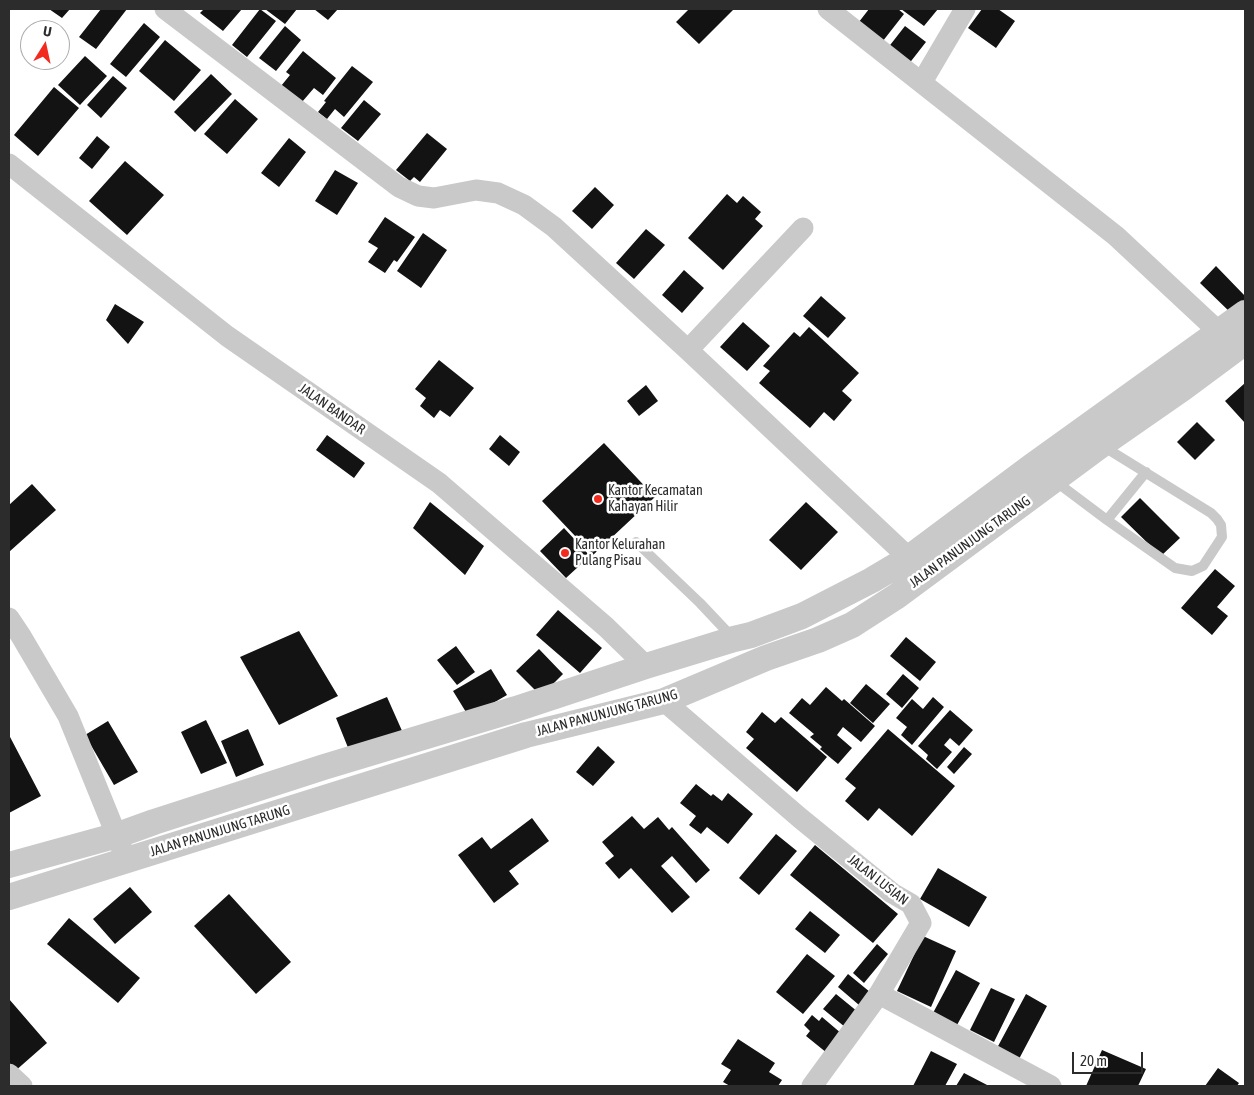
<!DOCTYPE html>
<html>
<head>
<meta charset="utf-8">
<style>
  body { margin:0 }
  #map { position:relative; width:1254px; height:1095px; overflow:hidden; background:#fff; font-family:"Asap Condensed",sans-serif }
  canvas { display:block }
  .frame { position:absolute; inset:0; border:10px solid #2c2c2c; pointer-events:none }
  .north { position:absolute; left:20px; top:20px; width:50px; height:50px; box-sizing:border-box; background:#fff; border:1px solid #ababab; border-radius:50%; rotate:10deg; font-size:14px; font-weight:700; line-height:20px; text-align:center; color:#2c2c2c }
  .north::after { content:''; display:block; margin:auto; width:18px; height:22px; background:#f32b1e; clip-path:polygon(50% 0,100% 100%,50% 72%,0 100%) }
  .scale { position:absolute; left:1072px; top:1052px; width:71px; height:22px; box-sizing:border-box; border:2px solid #2c2c2c; border-top:0; padding-left:6px; font-size:15px; line-height:18px; white-space:nowrap; color:#2c2c2c; -webkit-text-stroke:4px #fff; paint-order:stroke }
</style>
</head>
<body>
<div id="map">
<canvas width="1254" height="1095"></canvas>
<div class="frame"></div>
<div class="north">U</div>
<div class="scale">20 m</div>
</div>
<script>
const g = document.querySelector('canvas').getContext('2d');
g.lineJoin = 'round';
function fillPath(path, color) {
  g.fillStyle = color;
  g.fill(path, 'evenodd');
}
function poly(rows) {
  const path = new Path2D();
  for (const r of rows) {
    path.moveTo(r[0], r[1]);
    for (let i = 2; i < r.length; i += 2) path.lineTo(r[i], r[i + 1]);
  }
  return path;
}
function trace(path, color, width, dash) {
  g.strokeStyle = color;
  g.lineWidth = width;
  g.lineCap = dash ? 'butt' : 'round';
  g.setLineDash(dash || []);
  g.stroke(path);
}
function drawText(font, color, halo, rows, align = 'center') {
  g.font = font + ' "Asap Condensed",sans-serif';
  g.lineWidth = 5;
  g.setLineDash([]);
  g.textBaseline = 'middle';
  g.strokeStyle = halo;
  g.fillStyle = color;
  for (const [text, x, y, turn = 0] of rows) {
    g.save();
    g.translate(x, y);
    g.rotate((+turn || 0) * Math.PI / 180);
    g.textAlign = isNaN(turn) ? turn : align;
    if (halo) g.strokeText(text, 0, 0);
    g.fillText(text, 0, 0);
    g.restore();
  }
}
const building = poly([
  [49,9,70,9,62,18],
  [101,9,127,9,96,49,79,37],
  [204,9,242,9,223,31,200,13],
  [260,9,276,21,247,57,232,45],
  [265,9,297,9,285,24],
  [314,9,338,9,328,20],
  [689,9,734,9,699,44,676,22],
  [869,9,898,9,904,14,879,46,855,27],
  [901,9,938,9,924,26],
  [982,9,998,9,1015,21,996,48,968,28],
  [144,23,160,37,126,77,110,64],
  [285,26,301,40,276,71,259,58],
  [905,26,926,42,908,65,887,49],
  [165,40,201,70,174,101,139,71],
  [303,51,336,78,323,95,314,88,302,102,281,86,290,75,286,72],
  [85,56,107,76,80,105,58,85],
  [352,66,373,82,344,117,335,109,327,119,318,112,326,102,324,101],
  [211,74,232,94,195,132,174,112],
  [113,76,127,88,101,118,87,105],
  [54,87,79,108,38,156,14,135],
  [235,99,258,119,227,154,204,134],
  [364,100,381,114,358,141,341,128],
  [427,133,447,149,420,182,414,177,410,181,396,170],
  [97,136,110,147,92,169,79,158],
  [289,138,306,152,279,187,261,173],
  [125,161,164,195,127,235,89,201],
  [335,170,358,183,337,215,315,201],
  [595,187,614,205,592,229,572,211],
  [727,194,737,203,743,196,761,212,755,219,763,226,723,270,688,238],
  [385,217,415,237,397,262,394,260,385,273,368,262,378,248,368,242],
  [646,229,665,245,634,279,616,263],
  [423,233,447,250,421,288,397,271],
  [1216,266,1245,296,1245,305,1234,316,1200,283],
  [684,270,704,288,682,313,662,295],
  [821,296,846,318,828,338,803,316],
  [115,304,144,322,128,344,106,320],
  [743,322,770,346,747,371,720,347],
  [809,327,859,373,842,391,852,400,834,421,824,412,810,428,759,383,770,371,763,366,794,332,800,337],
  [439,360,474,388,450,417,440,410,434,418,420,406,426,398,415,389],
  [1245,383,1245,423,1225,401],
  [646,385,658,401,639,416,627,401],
  [1197,422,1215,440,1195,460,1177,442],
  [327,435,365,463,354,478,316,450],
  [500,435,520,452,509,466,489,449],
  [604,443,655,497,593,555,542,501],
  [32,484,56,510,9,552,9,505],
  [1140,498,1180,538,1161,556,1121,517],
  [430,502,484,546,465,575,413,528],
  [806,502,838,532,801,570,769,540],
  [564,528,590,556,566,578,540,551],
  [1215,569,1235,586,1217,607,1228,616,1212,635,1181,608],
  [558,610,602,648,580,673,536,635],
  [299,631,338,696,279,725,240,657],
  [906,637,936,662,920,681,890,656],
  [456,646,475,672,457,685,437,660],
  [539,649,563,674,541,696,516,671],
  [491,669,507,695,469,717,453,691],
  [903,674,919,688,902,708,886,694],
  [866,684,890,704,873,723,850,703],
  [826,687,842,701,844,699,875,726,861,742,843,727,837,735,852,748,838,764,820,749,822,747,810,737,814,734,789,713,802,698,810,705],
  [387,697,403,733,351,755,336,718],
  [933,697,944,707,912,745,901,735,907,727,896,718,912,699,923,709],
  [950,710,973,730,959,746,950,738,944,745,952,752,937,769,926,759,928,755,918,746],
  [762,712,775,723,781,717,827,757,797,792,746,748,754,739,746,732],
  [206,720,227,763,201,774,181,732],
  [108,721,138,772,114,785,85,735],
  [248,729,264,765,236,777,221,741],
  [888,729,955,786,912,836,879,808,868,821,845,801,856,788,845,779],
  [9,735,41,796,9,813],
  [598,746,615,762,593,786,576,772],
  [964,747,972,754,954,774,947,767],
  [696,784,711,796,713,794,722,801,728,793,753,814,728,844,707,827,701,834,689,825,696,816,680,803],
  [632,816,644,829,658,817,669,830,672,827,710,870,696,883,672,856,661,866,690,897,672,913,631,868,619,879,605,863,614,856,602,842],
  [532,818,549,841,509,871,519,884,494,903,458,855,482,837,491,849],
  [776,834,797,851,759,895,739,878],
  [815,845,898,914,873,943,790,875],
  [938,868,987,897,969,927,920,899],
  [130,887,152,912,115,944,93,919],
  [229,894,291,962,256,994,194,926],
  [810,911,840,935,825,953,795,929],
  [69,918,140,978,118,1003,47,944],
  [923,936,956,951,931,1007,897,991],
  [877,944,888,954,864,983,853,973],
  [807,954,835,976,803,1014,776,992],
  [956,970,980,983,957,1025,933,1013],
  [848,974,870,992,859,1005,838,987],
  [991,988,1015,999,994,1042,970,1030],
  [836,994,858,1012,845,1027,823,1009],
  [1026,994,1047,1006,1019,1059,997,1048],
  [9,999,47,1043,14,1072,9,1065],
  [812,1015,819,1021,822,1017,842,1034,827,1053,806,1036,810,1031,804,1025],
  [738,1039,775,1063,769,1072,782,1080,778,1086,730,1086,723,1082,731,1070,721,1064],
  [1102,1050,1146,1069,1138,1086,1086,1086],
  [931,1051,957,1064,945,1086,913,1086],
  [1218,1068,1239,1083,1237,1086,1205,1086],
  [964,1073,989,1086,956,1086]
]);
const service = poly([
  [1055,481,1107,520,1175,568,1192,571,1203,566,1222,537,1221,525,1217,519,1211,513,1101,445],
  [1107,520,1146,472],
  [636,542,700,603,733,638]
]);
const minor = poly([
  [165,9,399,187,418,196,434,198,476,190,498,193,524,205,554,227,688,350,909,558],
  [828,9,1116,236,1219,332],
  [922,82,965,9],
  [9,164,227,336,439,483,606,627,646,666],
  [688,350,803,228],
  [9,618,21,636,68,716,122,849],
  [664,701,800,818,892,893,911,904,921,923,879,994,1051,1086],
  [9,1074,22,1086],
  [812,1086,879,994]
]);
const tertiary = poly([
  [9,865,118,835,154,822,324,767,516,709,646,666,734,639,751,635,802,616,872,580,909,558,1031,467,1245,313],
  [9,897,526,735,664,701,766,658,818,640,852,625,897,596,1101,445,1183,388,1245,342]
]);
const markers = [
  [598,499,5,"#f32b1e"],
  [565,553,5,"#f32b1e"]
];
const streetNames = [
  ["JALAN BANDAR",332,409,35],
  ["JALAN PANUNJUNG TARUNG",970,542,-36],
  ["JALAN PANUNJUNG TARUNG",607,713,-15],
  ["JALAN PANUNJUNG TARUNG",220,831,-17],
  ["JALAN LUSIAN",878,880,38]
];
const poiNames = [
  ["Kantor Kecamatan",608,491],
  ["Kahayan Hilir",608,507],
  ["Kantor Kelurahan",575,545],
  ["Pulang Pisau",575,561]
];
fillPath(building, '#131313');
trace(service, '#c9c9c9', 10);
trace(minor, '#c9c9c9', 21);
trace(tertiary, '#c9c9c9', 26);
for (const [x, y, r, color] of markers) {
  const dot = new Path2D();
  dot.arc(x, y, r, 0, 2 * Math.PI);
  g.fillStyle = color;
  g.fill(dot);
  trace(dot, '#fff', 2);
}
drawText('14px', '#2c2c2c', '#fff', streetNames);
drawText('14px', '#2c2c2c', '#fff', poiNames, 'left');
</script>
</body>
</html>
